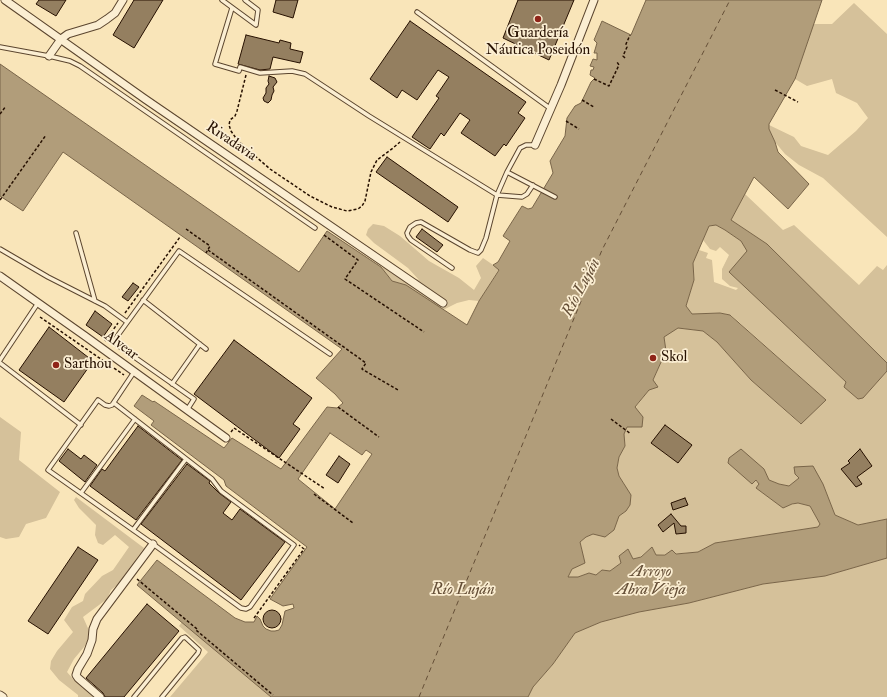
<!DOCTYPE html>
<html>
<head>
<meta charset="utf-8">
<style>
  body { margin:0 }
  canvas { display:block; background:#f9e5b9 }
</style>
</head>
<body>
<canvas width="887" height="697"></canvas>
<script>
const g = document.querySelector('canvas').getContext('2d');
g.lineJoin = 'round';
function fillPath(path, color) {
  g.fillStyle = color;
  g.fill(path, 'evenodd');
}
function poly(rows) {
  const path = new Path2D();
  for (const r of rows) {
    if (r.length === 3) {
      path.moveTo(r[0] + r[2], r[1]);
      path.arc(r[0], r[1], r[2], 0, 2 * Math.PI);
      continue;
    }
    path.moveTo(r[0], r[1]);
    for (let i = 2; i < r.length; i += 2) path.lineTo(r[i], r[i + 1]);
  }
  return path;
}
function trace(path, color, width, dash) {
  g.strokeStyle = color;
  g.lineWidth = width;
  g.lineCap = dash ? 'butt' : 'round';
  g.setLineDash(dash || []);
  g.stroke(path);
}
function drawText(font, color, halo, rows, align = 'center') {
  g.font = font + ' "IM FELL Double Pica",serif';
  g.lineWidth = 3.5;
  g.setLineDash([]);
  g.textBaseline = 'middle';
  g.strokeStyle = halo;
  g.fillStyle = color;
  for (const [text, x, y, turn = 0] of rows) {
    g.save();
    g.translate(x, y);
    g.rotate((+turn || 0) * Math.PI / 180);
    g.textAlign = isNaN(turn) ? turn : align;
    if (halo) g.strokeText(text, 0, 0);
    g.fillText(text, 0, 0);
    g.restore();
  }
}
const green = poly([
  [854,3,887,34,887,237,823,178,799,165,785,154,775,142,769,129,769,125,794,137,801,146,828,155,856,131,868,118,857,103,836,93,832,79,807,86,795,79,813,24,832,24],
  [745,194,783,230,794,225,859,285,877,266,883,270,887,265,887,363,767,244,731,220],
  [373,224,384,226,400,236,429,261,459,278,474,290,481,278,476,266,483,258,499,269,479,301,469,300,457,303,443,310,406,285,392,281,381,267,419,280,408,268,374,243,366,235,368,229],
  [716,225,725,230,741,241,748,251,730,272,846,382,844,387,858,399,863,398,887,371,887,519,858,525,835,515,823,484,800,478,789,486,779,484,769,480,764,469,752,483,755,480,760,484,756,488,782,507,798,503,810,506,820,524,818,527,715,543,698,552,656,555,652,547,640,557,633,559,628,549,621,563,610,571,602,570,596,575,589,573,578,577,568,577,582,549,580,542,586,537,593,534,614,530,619,516,626,511,625,485,619,476,617,468,619,457,625,446,624,434,627,427,642,427,635,408,649,390,666,351,663,337,678,328,703,331,717,342,751,380,800,424,826,400,731,315,720,313,692,314,686,306,694,280,693,263,699,250,708,253,706,258,712,260,714,282,736,290,738,288,730,286,722,279,722,269,729,255,720,247,716,251,710,249,703,240,709,226],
  [652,443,691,446,678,463],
  [0,417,21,432,19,460,60,492,46,518,26,524,19,537,6,539,0,537],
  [76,497,144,548,117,585,111,590,107,599,83,617,91,635,84,647,74,659,67,672,73,679,95,697,78,697,78,695,59,680,50,669,51,661,57,651,73,632,64,620,72,607,83,601,85,594,102,576,113,570,129,547,115,535,103,545,98,543,95,535,96,525,79,508,74,500],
  [887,558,887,697,528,697,533,687,553,664,575,633,601,622,638,612,689,603,763,584,825,576],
  [182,622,271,697,170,697,208,652,179,626]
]);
const water = poly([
  [646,0,822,0,795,79,769,124,769,129,775,142,778,152,809,184,788,209,754,177,731,220,767,244,887,363,887,371,863,398,858,399,844,387,846,382,729,272,747,251,741,241,725,230,716,225,709,226,693,263,694,280,686,306,692,314,720,313,730,315,826,400,801,424,751,380,717,342,703,331,678,328,664,337,666,351,653,380,658,387,649,390,635,407,643,417,642,427,627,427,624,434,625,446,619,457,617,468,619,476,631,495,630,505,626,511,619,516,614,530,605,537,593,534,586,537,580,542,585,563,572,569,568,577,578,577,589,573,596,575,602,570,610,571,621,563,619,556,628,549,633,559,641,557,652,547,656,555,665,555,672,550,676,554,698,552,715,543,818,527,820,524,810,506,798,503,792,504,783,508,756,488,759,484,756,480,752,484,728,463,729,458,741,449,764,469,769,480,779,484,789,486,799,478,795,474,794,467,813,466,823,484,835,515,858,525,887,519,887,558,825,576,763,584,689,603,639,612,601,622,575,633,553,664,533,687,528,697,271,697,137,585,157,560,235,618,245,622,254,622,257,616,260,619,263,626,266,629,271,631,275,631,279,630,282,625,285,611,294,608,293,604,283,606,270,599,307,547,226,486,224,480,151,425,154,421,134,406,142,395,153,402,154,401,224,448,232,438,281,469,327,407,337,408,343,403,335,394,316,378,342,349,63,152,23,211,0,196,0,64,299,272,327,231,381,267,392,281,406,285,467,325,479,301,499,270,493,265,498,262,510,241,503,236,522,206,528,209,532,208,553,173,550,161,565,136,567,118,575,106,581,103,591,82,595,78,590,75,591,70,593,70,594,67,590,66,593,59,597,60,597,53,594,53,597,43,594,40,602,21,631,35,646,0],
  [330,433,362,455,366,450,372,454,335,509,298,479,330,433]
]);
const ferry = poly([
  [419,697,602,250,730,0]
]);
const building = poly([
  [39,0,66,0,56,16,36,4,39,0],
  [134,0,163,0,134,48,113,35,134,0],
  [276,0,298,0,293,18,273,12,276,0],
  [518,0,574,0,549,60,503,38,518,0],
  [410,21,526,102,518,113,525,118,506,146,504,144,495,156,461,133,470,120,460,113,444,136,441,133,430,149,412,137,439,98,436,96,449,77,438,70,417,100,402,90,397,98,370,79,410,21],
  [246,35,279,43,280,40,291,43,290,49,303,52,300,63,273,57,270,69,260,70,238,64,246,35],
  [269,76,275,78,277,82,273,87,274,91,272,95,271,100,268,103,264,101,263,98,266,93,266,88,269,84,268,81,269,76],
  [387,157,458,207,448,222,376,172,387,157],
  [422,229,443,245,437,252,416,237,422,229],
  [133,283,139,287,128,301,122,297,133,283],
  [95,311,112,324,103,337,86,325,95,311],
  [49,327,93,361,64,402,19,370,49,327],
  [234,340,312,398,293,424,300,429,279,458,194,394,234,340],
  [665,425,692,445,678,463,651,443,665,425],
  [138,426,182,460,136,520,90,486,102,469,105,471,138,426],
  [68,449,81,459,84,455,97,465,85,482,59,461,68,449],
  [860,449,872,466,857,477,862,484,856,487,841,469,850,463,848,461,860,449],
  [339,456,350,464,338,483,326,475,339,456],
  [187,464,210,481,209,483,219,493,231,502,223,513,232,520,240,509,285,542,241,600,141,524,187,464],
  [685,498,688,505,673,510,671,503,685,498],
  [671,514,681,526,686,526,686,533,676,534,674,523,663,532,658,525,671,514],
  [78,547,98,560,48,634,28,621,78,547],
  [147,604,179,631,124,697,105,697,103,693,86,678,147,604],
  [272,619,9]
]);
const path = poly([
  [625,58,623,56,627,47,626,44,630,35],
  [246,75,237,111,235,116,230,120,229,125,231,131,238,141,270,169,310,196,332,207,347,211,358,209,362,206,365,201,371,172,377,160,393,148,400,142],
  [594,79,609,86,619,65,617,62],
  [775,90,798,102],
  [582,100,594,107],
  [0,114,6,106],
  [566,121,579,129],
  [0,200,46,135],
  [186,229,210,246,206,253],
  [324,235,358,260,345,279,424,332],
  [208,250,366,363,362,369,398,390],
  [125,313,180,237],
  [40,317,124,375],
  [105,341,118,323],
  [338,407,379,437],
  [611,419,631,434],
  [231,432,234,428,325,489],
  [314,494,353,523],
  [137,579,197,629,196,630,273,695],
  [254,618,304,549,299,545]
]);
const lane = poly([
  [222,0,256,25,258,10,245,0],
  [232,8,215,64,239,71,240,67,260,73,292,71,305,74,369,116,497,195,486,238,481,250,478,253,470,250,421,222,416,223,410,227,407,233,408,236,411,240,452,268],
  [417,12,551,109],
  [0,47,49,56,70,61,80,66,315,228],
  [507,172,555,197],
  [533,185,527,194,522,197,497,195,507,172,520,148,526,145,535,145],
  [76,233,95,301],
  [0,249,48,277,105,306,127,322],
  [143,300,206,349],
  [0,360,38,303],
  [0,363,81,425],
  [172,384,200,344],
  [114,403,212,479,221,491,294,545,250,607,246,609,241,608,153,544,48,470,98,400,105,405,109,406,112,405,134,372],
  [187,410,194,399,113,342,179,251,330,354],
  [81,493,135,419],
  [133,530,186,459],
  [134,697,182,638,185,637,199,650,198,653,162,697]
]);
const street = poly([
  [5,0,145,99,443,303],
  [49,56,61,39,68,34,98,25,107,19,115,13,123,0],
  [535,145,561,85,594,0],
  [0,276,85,336,226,438],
  [0,695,3,697],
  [100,697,78,678,76,675,78,669,87,654,92,640,93,629,97,619,153,544]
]);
const markers = [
  [538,19,4,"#8f2418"],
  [653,358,4,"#8f2418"],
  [56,365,4,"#8f2418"]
];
const poiNames = [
  ["Guardería",538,34,"center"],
  ["Náutica Poseidón",538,51,"center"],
  ["Skol",661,358],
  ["Sarthou",64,365]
];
const streetNames = [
  ["Rivadavia",231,142,34],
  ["Alvear",121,346,36]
];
const waterNames = [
  ["Río Luján",582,288,-62],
  ["Arroyo",651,573],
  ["Abra Vieja",651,591],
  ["Río Luján",463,591]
];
fillPath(green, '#d5c19a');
fillPath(water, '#b19d7a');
trace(water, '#796549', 1);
trace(ferry, '#654f37', 1, [5, 4]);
fillPath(building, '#947f60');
trace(building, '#261000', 1);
trace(lane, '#5b452e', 5.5);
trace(street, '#5b452e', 9);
trace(path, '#261000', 1.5, [3, 2]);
trace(lane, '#fbeed2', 3.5);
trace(street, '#fbeed2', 7);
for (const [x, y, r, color] of markers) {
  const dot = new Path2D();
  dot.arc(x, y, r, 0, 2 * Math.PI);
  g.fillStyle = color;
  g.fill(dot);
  trace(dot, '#fbeed2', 1.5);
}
drawText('15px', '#261000', '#fbeed2', poiNames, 'left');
drawText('15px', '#261000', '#fbeed2', streetNames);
drawText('italic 16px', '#654f37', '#fbeed2', waterNames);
</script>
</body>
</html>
